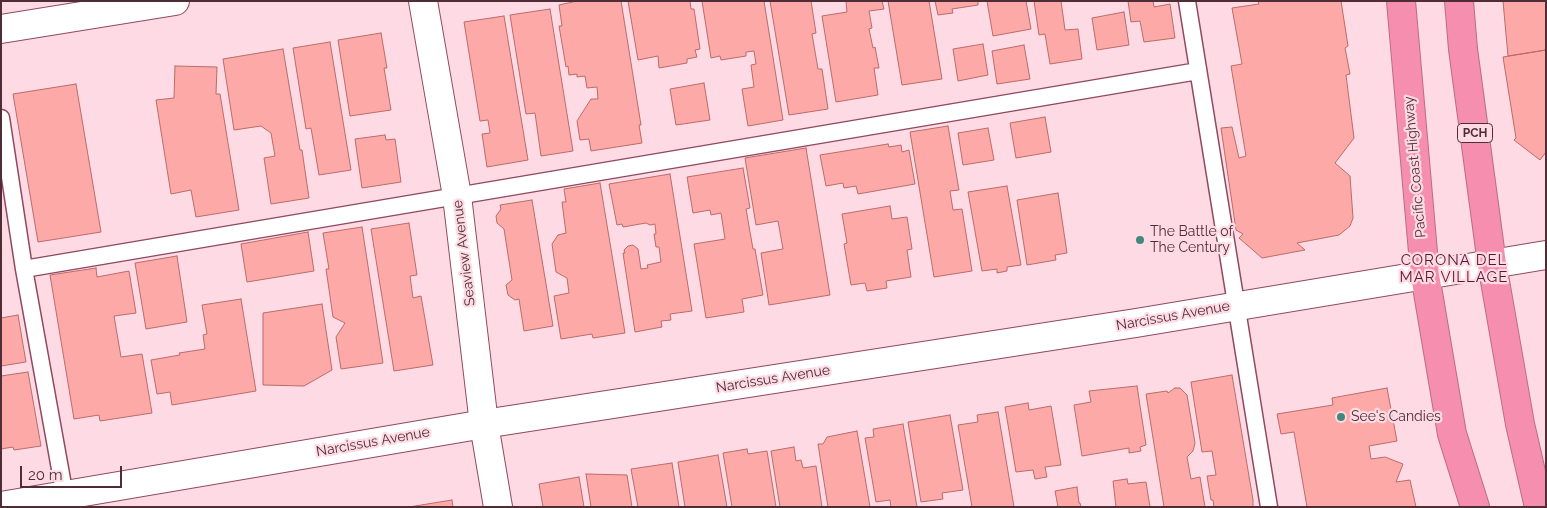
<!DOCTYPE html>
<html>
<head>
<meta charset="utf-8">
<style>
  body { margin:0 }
  #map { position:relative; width:1547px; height:508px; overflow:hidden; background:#fedbe4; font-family:Raleway,sans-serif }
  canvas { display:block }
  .frame { position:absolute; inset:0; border:2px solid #4e2d37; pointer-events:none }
  .scale { position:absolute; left:20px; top:466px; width:102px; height:22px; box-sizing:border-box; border:2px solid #4e2d37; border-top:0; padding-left:6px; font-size:15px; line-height:18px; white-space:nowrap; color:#4e2d37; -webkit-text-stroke:4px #fedbe4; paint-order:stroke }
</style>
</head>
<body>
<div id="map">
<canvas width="1547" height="508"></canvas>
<div class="frame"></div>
<div class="scale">20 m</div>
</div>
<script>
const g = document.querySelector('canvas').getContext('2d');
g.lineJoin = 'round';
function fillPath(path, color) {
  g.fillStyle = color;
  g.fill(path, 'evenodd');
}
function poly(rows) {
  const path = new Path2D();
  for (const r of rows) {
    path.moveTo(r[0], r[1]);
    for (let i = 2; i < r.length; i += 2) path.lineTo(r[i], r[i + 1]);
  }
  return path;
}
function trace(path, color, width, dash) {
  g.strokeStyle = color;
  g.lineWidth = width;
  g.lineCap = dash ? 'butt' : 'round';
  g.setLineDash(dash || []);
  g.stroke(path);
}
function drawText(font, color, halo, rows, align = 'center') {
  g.font = font + ' Raleway,sans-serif';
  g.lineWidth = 4.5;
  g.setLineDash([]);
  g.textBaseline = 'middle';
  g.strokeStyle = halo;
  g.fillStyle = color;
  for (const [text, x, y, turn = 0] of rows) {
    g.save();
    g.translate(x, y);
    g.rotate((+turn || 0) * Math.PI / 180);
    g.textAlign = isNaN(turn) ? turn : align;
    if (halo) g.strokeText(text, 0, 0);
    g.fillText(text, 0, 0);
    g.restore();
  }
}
const building = poly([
  [577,1,621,1,641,125,639,125,642,143,591,151,589,139,580,140,577,121,591,99,598,99,597,87,587,88,585,76,577,77,577,74,569,75,568,66,566,67,559,26,562,26,559,5,577,1],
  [628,1,690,1,691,9,694,9,700,49,695,50,697,57,687,59,687,63,659,68,658,56,638,60,628,1],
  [702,1,764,1,783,120,748,126,742,89,754,87,751,65,756,64,754,51,746,52,746,56,721,60,720,56,711,58,702,1],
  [770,1,811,1,816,33,812,34,818,69,822,69,828,109,789,115,770,1],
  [846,1,882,1,884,9,869,11,872,28,869,29,873,48,875,47,879,68,874,68,878,95,836,102,822,16,847,12,846,1],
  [888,1,929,1,942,79,902,85,888,1],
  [935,1,978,1,978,5,952,9,953,13,938,15,935,1],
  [987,1,1026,1,1031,29,993,36,987,1],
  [1034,1,1061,1,1065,30,1078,29,1082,59,1050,64,1045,34,1039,35,1034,1],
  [1128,1,1153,1,1154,7,1170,4,1175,38,1144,42,1140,21,1131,22,1128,1],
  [1258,1,1341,1,1348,46,1345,48,1350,74,1346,75,1354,138,1335,163,1350,176,1353,218,1350,226,1339,235,1297,243,1305,250,1262,258,1239,238,1243,234,1236,230,1221,128,1232,127,1239,158,1246,156,1231,66,1242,64,1232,8,1259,4,1258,1],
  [1503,1,1546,1,1546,50,1508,56,1503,1],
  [550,9,573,151,541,156,535,113,526,114,510,15,550,9],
  [1124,12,1129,45,1097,50,1092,18,1124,12],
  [504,16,528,160,487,167,482,134,490,133,488,120,480,121,464,22,504,16],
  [381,33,387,68,384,68,391,110,350,116,338,40,381,33],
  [330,42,351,170,319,175,311,128,306,129,293,48,330,42],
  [983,44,988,75,958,81,953,49,983,44],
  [1024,45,1030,79,997,84,992,51,1024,45],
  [283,49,300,150,302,150,309,198,271,204,264,158,275,156,271,133,261,126,234,130,223,59,283,49],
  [1546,50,1546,152,1540,160,1514,140,1516,138,1503,57,1546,50],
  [175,66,217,67,216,94,220,94,239,210,196,217,191,190,171,194,156,100,174,98,175,66],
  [704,83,710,120,676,125,670,89,704,83],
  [76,84,101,232,38,242,13,94,76,84],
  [1045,117,1051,152,1016,158,1010,123,1045,117],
  [948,126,959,190,950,191,953,210,962,209,972,271,934,277,910,132,948,126],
  [988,128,994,160,963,165,958,133,988,128],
  [385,135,386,140,395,139,401,182,362,188,355,139,385,135],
  [888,144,889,147,901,145,902,152,909,150,915,184,858,194,856,186,844,188,843,183,826,186,820,155,888,144],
  [806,148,830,295,769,305,761,253,783,249,778,221,756,225,745,158,806,148],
  [743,168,750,208,746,209,753,249,755,249,763,295,742,299,744,312,706,318,694,244,725,239,721,213,711,215,710,210,693,213,687,177,743,168],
  [670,174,692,311,670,314,671,320,661,321,662,327,635,332,623,253,625,253,624,250,628,246,633,245,638,249,641,269,648,268,647,265,661,262,659,247,656,247,654,234,656,234,655,224,650,225,646,223,623,227,622,224,617,225,609,184,670,174],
  [600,183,625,333,593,338,592,334,561,339,554,296,569,293,567,278,556,272,552,244,558,235,566,233,562,202,566,202,564,189,600,183],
  [1007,186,1021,265,1007,267,1007,271,997,273,997,269,982,271,968,192,1007,186],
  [1058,193,1067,253,1055,255,1056,260,1027,265,1017,200,1058,193],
  [532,200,553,326,524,331,519,299,515,300,508,295,506,285,512,280,504,229,497,223,496,216,501,209,500,205,532,200],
  [890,206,892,219,907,217,912,249,907,250,911,277,886,281,887,288,867,291,865,283,851,285,844,244,847,243,842,214,890,206],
  [409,223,417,275,410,276,413,298,421,296,433,365,394,371,371,229,409,223],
  [362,227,383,363,341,369,336,337,345,323,333,317,326,269,329,269,323,233,362,227],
  [308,232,314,271,247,282,241,244,308,232],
  [177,256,187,322,146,329,135,263,177,256],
  [96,268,97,277,129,271,136,313,114,316,121,357,142,354,152,413,100,421,99,415,74,419,50,275,96,268],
  [241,299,256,391,172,405,170,392,157,394,151,360,180,355,179,353,205,349,203,335,207,334,202,305,241,299],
  [322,304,332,370,304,386,263,385,263,313,322,304],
  [18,315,26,362,1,366,1,318,18,315],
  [28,372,41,446,14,450,13,447,1,449,1,376,28,372],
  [1232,375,1253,500,1253,507,1214,507,1213,500,1211,500,1207,476,1216,475,1212,451,1202,452,1191,382,1232,375],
  [1137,386,1146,445,1140,447,1141,451,1129,453,1129,448,1082,456,1074,405,1091,402,1089,391,1137,386],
  [1175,388,1180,388,1187,395,1195,443,1193,451,1187,457,1191,479,1200,477,1205,507,1164,507,1146,394,1167,391,1168,393,1175,388],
  [1387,388,1397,441,1369,446,1371,459,1385,457,1403,464,1396,482,1410,480,1416,507,1307,507,1294,432,1281,434,1277,414,1333,405,1332,398,1387,388],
  [1028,403,1029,410,1051,406,1061,465,1045,467,1047,477,1035,479,1033,470,1016,472,1005,407,1028,403],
  [998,412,1014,507,972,507,958,425,978,422,977,415,998,412],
  [950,415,963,490,942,493,943,499,921,502,908,422,950,415],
  [903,424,917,507,891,507,890,500,876,502,865,438,874,437,873,429,903,424],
  [857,431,870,507,828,507,818,444,823,444,827,437,857,431],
  [794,447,796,461,801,460,803,468,816,466,822,507,780,507,771,451,794,447],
  [747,449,748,454,767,451,776,507,732,507,723,453,747,449],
  [718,455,727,507,685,507,678,462,718,455],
  [672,463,679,507,638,507,631,469,672,463],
  [586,474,627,475,632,507,591,507,586,474],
  [579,477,584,507,543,507,539,484,579,477],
  [1127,479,1128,484,1146,482,1150,507,1116,507,1113,481,1127,479],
  [1077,487,1079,503,1080,503,1081,507,1058,507,1055,491,1077,487],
  [452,500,453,507,409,507,452,500]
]);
const lane = poly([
  [1187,1,1269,507],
  [1,118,24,269,66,502],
  [24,269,1198,71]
]);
const street = poly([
  [423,1,457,196,484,424,498,507],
  [1,29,175,1],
  [1,506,484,424,1136,323,1546,255]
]);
const highway = poly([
  [1401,1,1425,275,1452,434,1475,507],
  [1459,1,1463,49,1492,264,1520,424,1539,507]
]);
const markers = [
  [1140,240,5,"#43877b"],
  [1341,417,5,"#43877b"]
];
const shields = [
  [1475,133,35]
];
const shieldNames = [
  ["PCH",1475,133]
];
const streetNames = [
  ["Pacific Coast Highway",1415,167,-95],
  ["Seaview Avenue",464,253,-97],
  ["Narcissus Avenue",1173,316,-10],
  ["Narcissus Avenue",773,379,-9],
  ["Narcissus Avenue",373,442,-10]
];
const poiNames = [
  ["The Battle of",1150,232],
  ["The Century",1150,248],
  ["See's Candies",1351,417]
];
const neighbourhoodNames = [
  ["CORONA DEL",1454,260],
  ["MAR VILLAGE",1454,277]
];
fillPath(building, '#fda9a7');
trace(building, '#ba6b6a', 1);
trace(lane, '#914860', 19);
trace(street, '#914860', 30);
trace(highway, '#bb6c85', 30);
trace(lane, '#fff', 16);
trace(street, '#fff', 28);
trace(highway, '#f68eaf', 28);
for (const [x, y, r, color] of markers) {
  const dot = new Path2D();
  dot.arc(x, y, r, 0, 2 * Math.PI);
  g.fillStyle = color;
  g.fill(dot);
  trace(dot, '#fedbe4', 2);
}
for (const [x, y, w] of shields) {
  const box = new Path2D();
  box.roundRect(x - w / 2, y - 9.5, w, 19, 4);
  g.fillStyle = '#fedbe4';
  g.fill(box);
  trace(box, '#4e2d37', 1);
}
drawText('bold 12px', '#4e2d37', null, shieldNames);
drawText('14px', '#4e2d37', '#fedbe4', streetNames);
drawText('14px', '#4e2d37', '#fedbe4', poiNames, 'left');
g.letterSpacing = '1px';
drawText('15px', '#5c1832', '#fedbe4', neighbourhoodNames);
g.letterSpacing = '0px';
</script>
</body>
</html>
